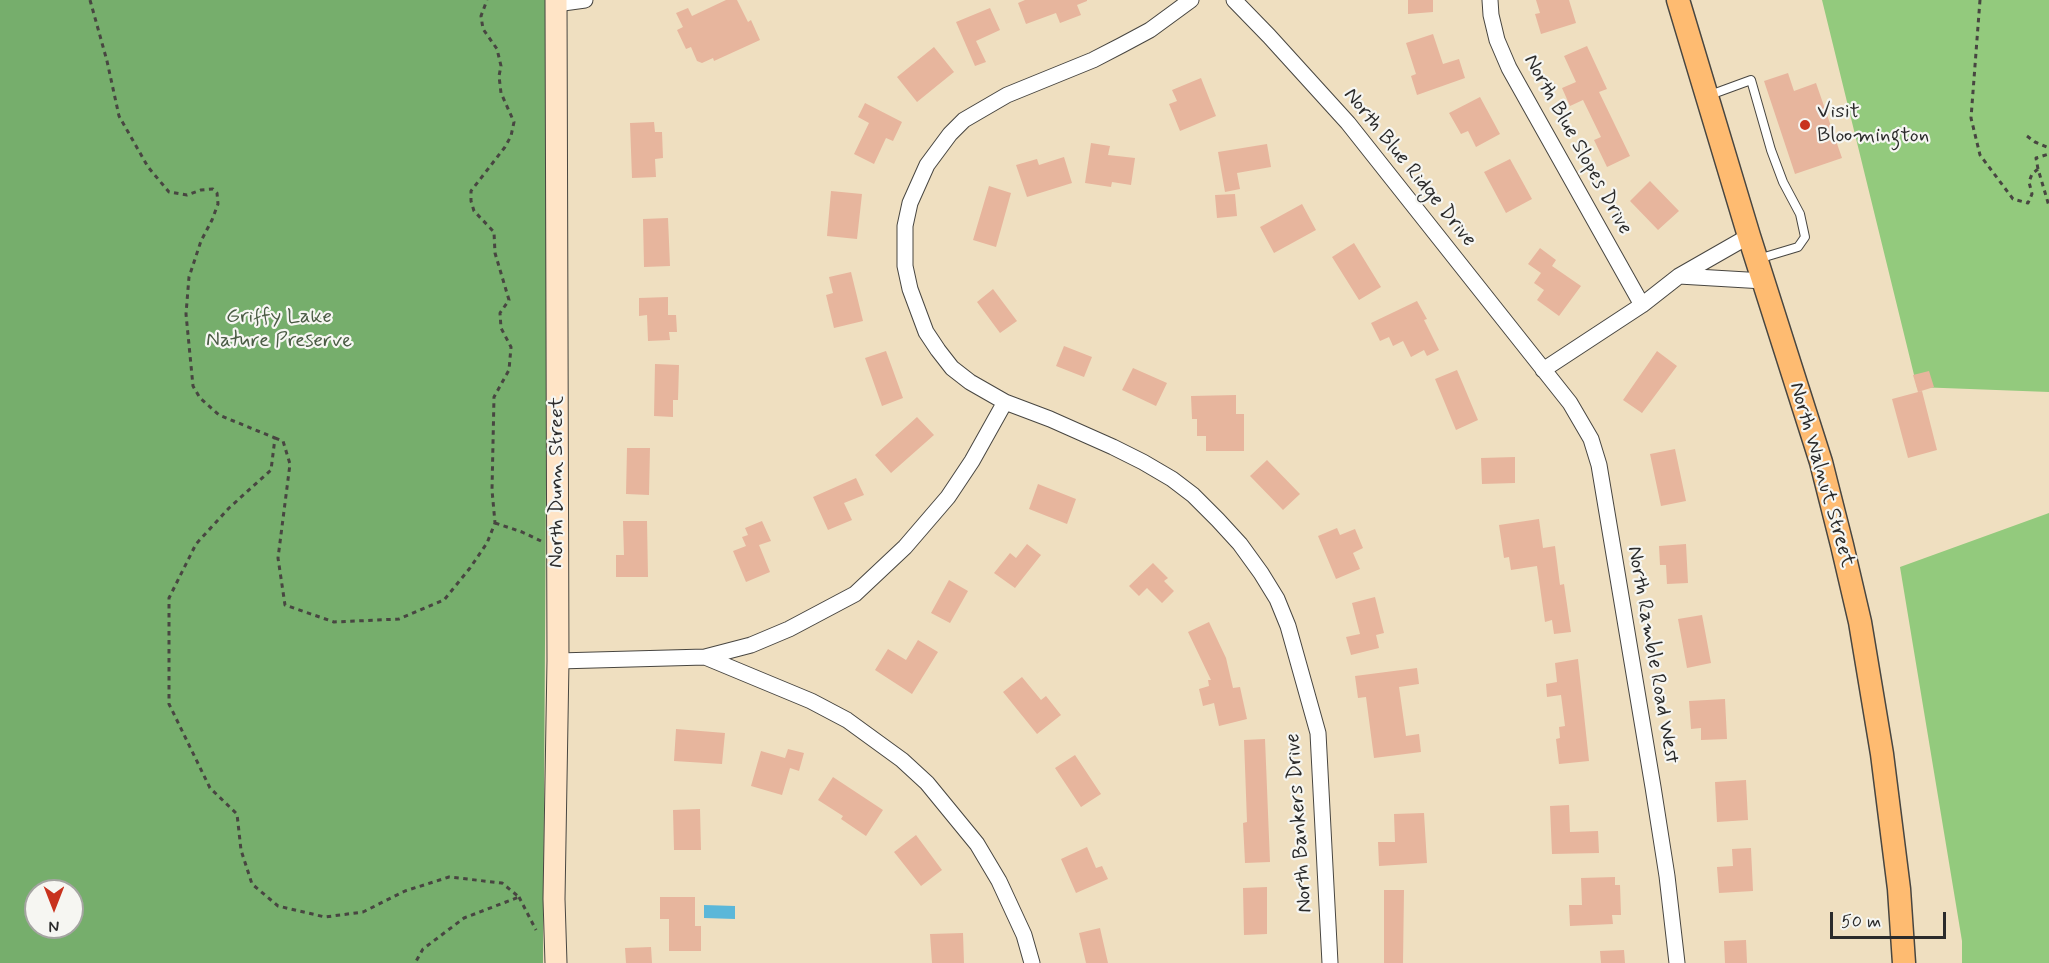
<!DOCTYPE html>
<html>
<head>
<meta charset="utf-8">
<style>
  body { margin:0 }
  #map { position:relative; width:2049px; height:963px; overflow:hidden; background:#efdfc0; font-family:Mynerve,sans-serif }
  canvas { display:block }
  .north { position:absolute; left:24px; top:879px; width:60px; height:60px; box-sizing:border-box; background:#f6f6f2; border:2px solid #a5a5a2; border-radius:50%; rotate:180deg; font-size:16px; font-weight:700; line-height:24px; text-align:center; color:#2b2b2b }
  .north::after { content:''; display:block; margin:auto; width:21px; height:27px; background:#c8321e; clip-path:polygon(50% 0,100% 100%,50% 72%,0 100%) }
  .scale { position:absolute; left:1830px; top:912px; width:116px; height:27px; box-sizing:border-box; border:3px solid #2b2b2b; border-top:0; padding-left:8px; font-size:18px; line-height:21px; white-space:nowrap; color:#2b2b2b; -webkit-text-stroke:4px #f6f6f2; paint-order:stroke }
</style>
</head>
<body>
<div id="map">
<canvas width="2049" height="963"></canvas>
<div class="north">N</div>
<div class="scale">50 m</div>
</div>
<script>
const g = document.querySelector('canvas').getContext('2d');
g.lineJoin = 'round';
function fillPath(path, color) {
  g.fillStyle = color;
  g.fill(path, 'evenodd');
}
function poly(rows) {
  const path = new Path2D();
  for (const r of rows) {
    path.moveTo(r[0], r[1]);
    for (let i = 2; i < r.length; i += 2) path.lineTo(r[i], r[i + 1]);
  }
  return path;
}
function trace(path, color, width, dash) {
  g.strokeStyle = color;
  g.lineWidth = width;
  g.lineCap = dash ? 'butt' : 'round';
  g.setLineDash(dash || []);
  g.stroke(path);
}
function drawText(font, color, halo, rows, align = 'center') {
  g.font = font + ' Mynerve,sans-serif';
  g.lineWidth = 4.5;
  g.setLineDash([]);
  g.textBaseline = 'middle';
  g.strokeStyle = halo;
  g.fillStyle = color;
  for (const [text, x, y, turn = 0] of rows) {
    g.save();
    g.translate(x, y);
    g.rotate((+turn || 0) * Math.PI / 180);
    g.textAlign = isNaN(turn) ? turn : align;
    if (halo) g.strokeText(text, 0, 0);
    g.fillText(text, 0, 0);
    g.restore();
  }
}
const green = poly([
  [1822,0,2049,0,2049,392,1917,387],
  [2049,513,2049,963,1962,963,1962,941,1900,567]
]);
const forest = poly([
  [0,0,549,0,543,963,0,963],
  [36,891,72,891,72,927,36,927]
]);
const water = poly([
  [704,905,735,906,735,919,704,918]
]);
const building = poly([
  [726,0,737,0,748,22,751,20,760,40,714,61,713,58,702,63,697,61,691,47,686,49,677,30,683,27,676,13,688,8,692,16],
  [1025,0,1087,0,1087,1,1077,5,1081,15,1060,23,1056,13,1026,24,1018,3],
  [1408,0,1433,0,1433,12,1408,14],
  [1536,0,1569,0,1576,23,1541,34,1535,14,1540,13],
  [990,8,1000,30,976,41,986,62,975,66,956,22],
  [1433,34,1443,64,1459,59,1465,78,1417,95,1411,76,1416,74,1406,43],
  [1587,46,1607,89,1599,92,1630,156,1607,167,1594,140,1601,137,1583,100,1570,106,1562,88,1576,82,1564,56],
  [934,47,954,72,917,102,897,77],
  [1788,73,1794,91,1816,83,1842,158,1795,174,1764,81],
  [1201,78,1216,116,1180,131,1169,104,1177,101,1172,90],
  [1480,97,1500,134,1476,147,1468,131,1461,134,1449,113],
  [865,103,902,122,893,141,886,138,874,164,854,154,869,123,858,117],
  [654,122,655,132,662,132,663,158,655,159,656,177,632,178,630,123],
  [1091,143,1110,146,1108,155,1135,158,1131,185,1112,182,1111,187,1085,183],
  [1267,144,1271,167,1237,173,1240,189,1225,192,1218,152],
  [1064,157,1072,183,1027,197,1016,165,1037,159,1039,165],
  [1510,159,1532,199,1506,213,1484,172],
  [1650,181,1679,211,1658,230,1630,201],
  [989,186,1011,193,996,247,973,240],
  [831,191,862,194,857,239,827,236],
  [1235,194,1237,216,1217,218,1215,195],
  [1302,204,1316,230,1274,253,1260,227],
  [668,218,670,266,644,267,643,219],
  [1354,243,1381,287,1359,300,1332,257],
  [1540,248,1556,260,1552,266,1581,286,1559,316,1537,300,1544,290,1534,283,1541,273,1528,264],
  [851,272,863,321,834,328,826,295,833,293,829,277],
  [993,289,1017,321,1000,333,977,302],
  [668,297,668,315,676,315,677,332,669,332,670,340,648,341,647,315,639,316,639,298],
  [1417,301,1427,319,1424,320,1439,350,1427,356,1424,350,1411,357,1403,341,1393,346,1389,337,1380,341,1371,323],
  [1064,346,1092,357,1084,377,1056,366],
  [886,351,903,398,882,406,865,358],
  [1657,351,1677,366,1642,413,1623,400],
  [655,364,679,365,678,400,673,400,673,417,654,416],
  [1133,368,1167,383,1156,406,1122,390],
  [1457,370,1478,420,1456,430,1435,379],
  [1929,371,1934,387,1918,392,1913,375],
  [1922,391,1937,450,1908,458,1892,399],
  [1236,395,1236,414,1244,414,1244,451,1206,451,1206,436,1197,436,1197,419,1192,419,1191,396],
  [917,417,934,435,891,473,875,455],
  [627,448,650,448,649,495,626,494],
  [1675,449,1686,501,1661,506,1650,454],
  [1515,457,1515,483,1482,484,1481,458],
  [1267,460,1300,494,1283,510,1250,476],
  [856,478,864,495,844,503,852,520,828,530,813,497],
  [1038,484,1076,499,1067,524,1029,509],
  [1539,519,1543,548,1555,546,1560,585,1564,584,1571,632,1554,634,1552,620,1545,622,1537,566,1511,570,1509,557,1504,558,1499,525],
  [623,521,647,521,648,577,616,577,616,555,624,555],
  [762,521,771,541,759,545,770,572,746,582,733,551,746,546,742,537,748,535,745,528],
  [1337,528,1340,535,1355,529,1363,548,1353,553,1360,569,1336,579,1318,536],
  [1027,544,1041,555,1015,588,994,573,1010,553,1016,558],
  [1686,544,1688,583,1667,584,1666,565,1660,565,1659,546],
  [1153,563,1168,578,1164,581,1174,591,1162,603,1147,588,1139,596,1129,586],
  [949,580,968,591,950,623,931,613],
  [1375,597,1384,633,1376,635,1379,648,1351,655,1346,637,1360,634,1352,603],
  [1702,615,1711,663,1687,668,1678,619],
  [1209,622,1226,658,1233,688,1240,687,1247,719,1219,726,1214,703,1203,706,1199,689,1209,686,1208,680,1211,680,1188,632],
  [918,640,938,652,912,694,875,670,888,649,906,660],
  [1578,659,1589,761,1559,764,1556,739,1560,738,1559,727,1565,726,1561,695,1547,697,1546,684,1557,682,1555,663],
  [1417,668,1419,684,1399,687,1406,736,1419,734,1421,752,1374,758,1366,697,1358,698,1355,676],
  [1022,677,1041,700,1046,696,1061,715,1037,734,1003,692],
  [1725,699,1727,739,1701,740,1701,728,1691,729,1689,701],
  [676,729,725,733,722,764,674,761],
  [1265,739,1270,862,1245,863,1243,823,1247,822,1244,740],
  [788,749,804,753,799,771,790,768,782,795,751,786,761,751,785,758],
  [1075,755,1101,794,1081,807,1055,768],
  [833,777,883,810,866,836,841,819,843,816,818,800],
  [1746,780,1748,820,1717,822,1715,782],
  [1569,805,1570,832,1598,831,1599,853,1552,854,1550,806],
  [700,809,701,850,674,850,673,810],
  [1424,813,1427,863,1379,866,1378,842,1395,842,1394,814],
  [916,835,942,870,921,886,894,852],
  [1087,847,1096,868,1102,866,1108,879,1076,893,1061,859],
  [1751,848,1753,891,1719,893,1717,867,1733,866,1732,849],
  [1615,877,1615,885,1620,885,1621,915,1612,915,1613,924,1570,926,1569,905,1582,905,1581,878],
  [1267,887,1267,934,1244,935,1243,888],
  [1384,890,1404,890,1403,963,1384,963],
  [660,897,695,897,695,926,701,926,701,951,669,951,669,919,660,919],
  [1100,928,1108,963,1086,963,1079,933],
  [963,933,964,963,932,963,930,934],
  [1746,940,1747,963,1725,963,1724,941],
  [651,947,652,963,626,963,625,948],
  [1624,950,1625,963,1601,963,1600,951]
]);
const path = poly([
  [90,0,107,61,119,116,148,167,169,192,187,195,201,190,213,189,217,193,218,204,212,220,201,241,189,277,186,314,193,386,200,398,219,415,275,438,271,470,229,508,196,544,169,598,169,704,210,788,237,814,241,850,252,884,278,906,325,917,363,912,405,891,449,877,502,883,519,897,464,918,423,949,415,963],
  [1980,0,1971,118,1980,155,2013,199,2028,203,2032,194,2029,182,2032,174,2038,169,2049,206],
  [2027,136,2035,142,2049,148],
  [2038,169,2036,158,2049,154],
  [275,438,283,441,290,464,278,558,285,605,334,622,399,619,444,600,470,568,487,543,495,523,492,490,494,397,509,370,511,347,501,328,500,313,509,300,495,253,494,232,474,211,471,201,471,191,505,147,511,136,514,122,501,93,499,76,501,66,497,49,483,29,481,16,487,0],
  [495,523,522,532,541,541],
  [519,897,536,930]
]);
const lane = poly([
  [1710,95,1751,80,1771,150,1783,182,1800,214,1805,237,1798,247,1758,259]
]);
const street = poly([
  [1191,0,1150,30,1122,45,1093,60,1007,95,964,120,950,134,927,165,910,203,905,226,905,266,910,289,926,332,938,350,952,368,970,382,1005,402,1050,419,1113,447,1143,462,1172,479,1193,495,1218,520,1240,544,1261,573,1277,599,1288,626,1318,733,1330,963],
  [1234,0,1269,36,1348,123,1570,403,1591,439,1599,465,1653,787,1667,876,1677,963],
  [1490,0,1491,15,1497,40,1509,68,1642,305],
  [556,4,585,0],
  [1679,276,1764,281],
  [1543,370,1642,305,1679,276,1749,236],
  [705,657,811,701,847,720,902,760,927,783,977,844,999,881,1024,935,1032,963],
  [558,661,705,657,751,645,789,629,855,594,905,547,948,497,972,461,1005,402]
]);
const secondary = poly([
  [556,963,554,899,558,661,556,0]
]);
const primary = poly([
  [1678,0,1749,236,1821,462,1842,545,1860,622,1882,754,1899,889,1904,963]
]);
const markers = [
  [1805,125,6,"#c8321e"]
];
const poiNames = [
  ["Visit",1817,113],
  ["Bloomington",1817,137]
];
const streetNames = [
  ["North Blue Slopes Drive",1577,145,61],
  ["North Blue Ridge Drive",1409,168,51],
  ["North Walnut Street",1821,475,74],
  ["North Dunn Street",558,482,-90],
  ["North Ramble Road West",1652,655,80],
  ["North Bankers Drive",1300,823,-94]
];
const parkNames = [
  ["Griffy Lake",279,318],
  ["Nature Preserve",279,342]
];
fillPath(green, '#93ca7d');
fillPath(forest, '#76ae6c');
fillPath(water, '#5bb7d9');
fillPath(building, '#e7b59d');
trace(lane, '#484641', 10);
trace(street, '#484641', 17);
trace(secondary, '#484641', 23);
trace(primary, '#484641', 25);
trace(path, '#484641', 3, [4.5, 4.5]);
trace(lane, '#fff', 8);
trace(street, '#fff', 15);
trace(secondary, '#ffe4c6', 21);
trace(primary, '#febb71', 22);
for (const [x, y, r, color] of markers) {
  const dot = new Path2D();
  dot.arc(x, y, r, 0, 2 * Math.PI);
  g.fillStyle = color;
  g.fill(dot);
  trace(dot, '#f6f6f2', 2);
}
drawText('21px', '#2b2b2b', '#f6f6f2', poiNames, 'left');
drawText('21px', '#2b2b2b', '#f6f6f2', streetNames);
drawText('21px', '#4a5b44', '#f6f6f2', parkNames);
</script>
</body>
</html>
